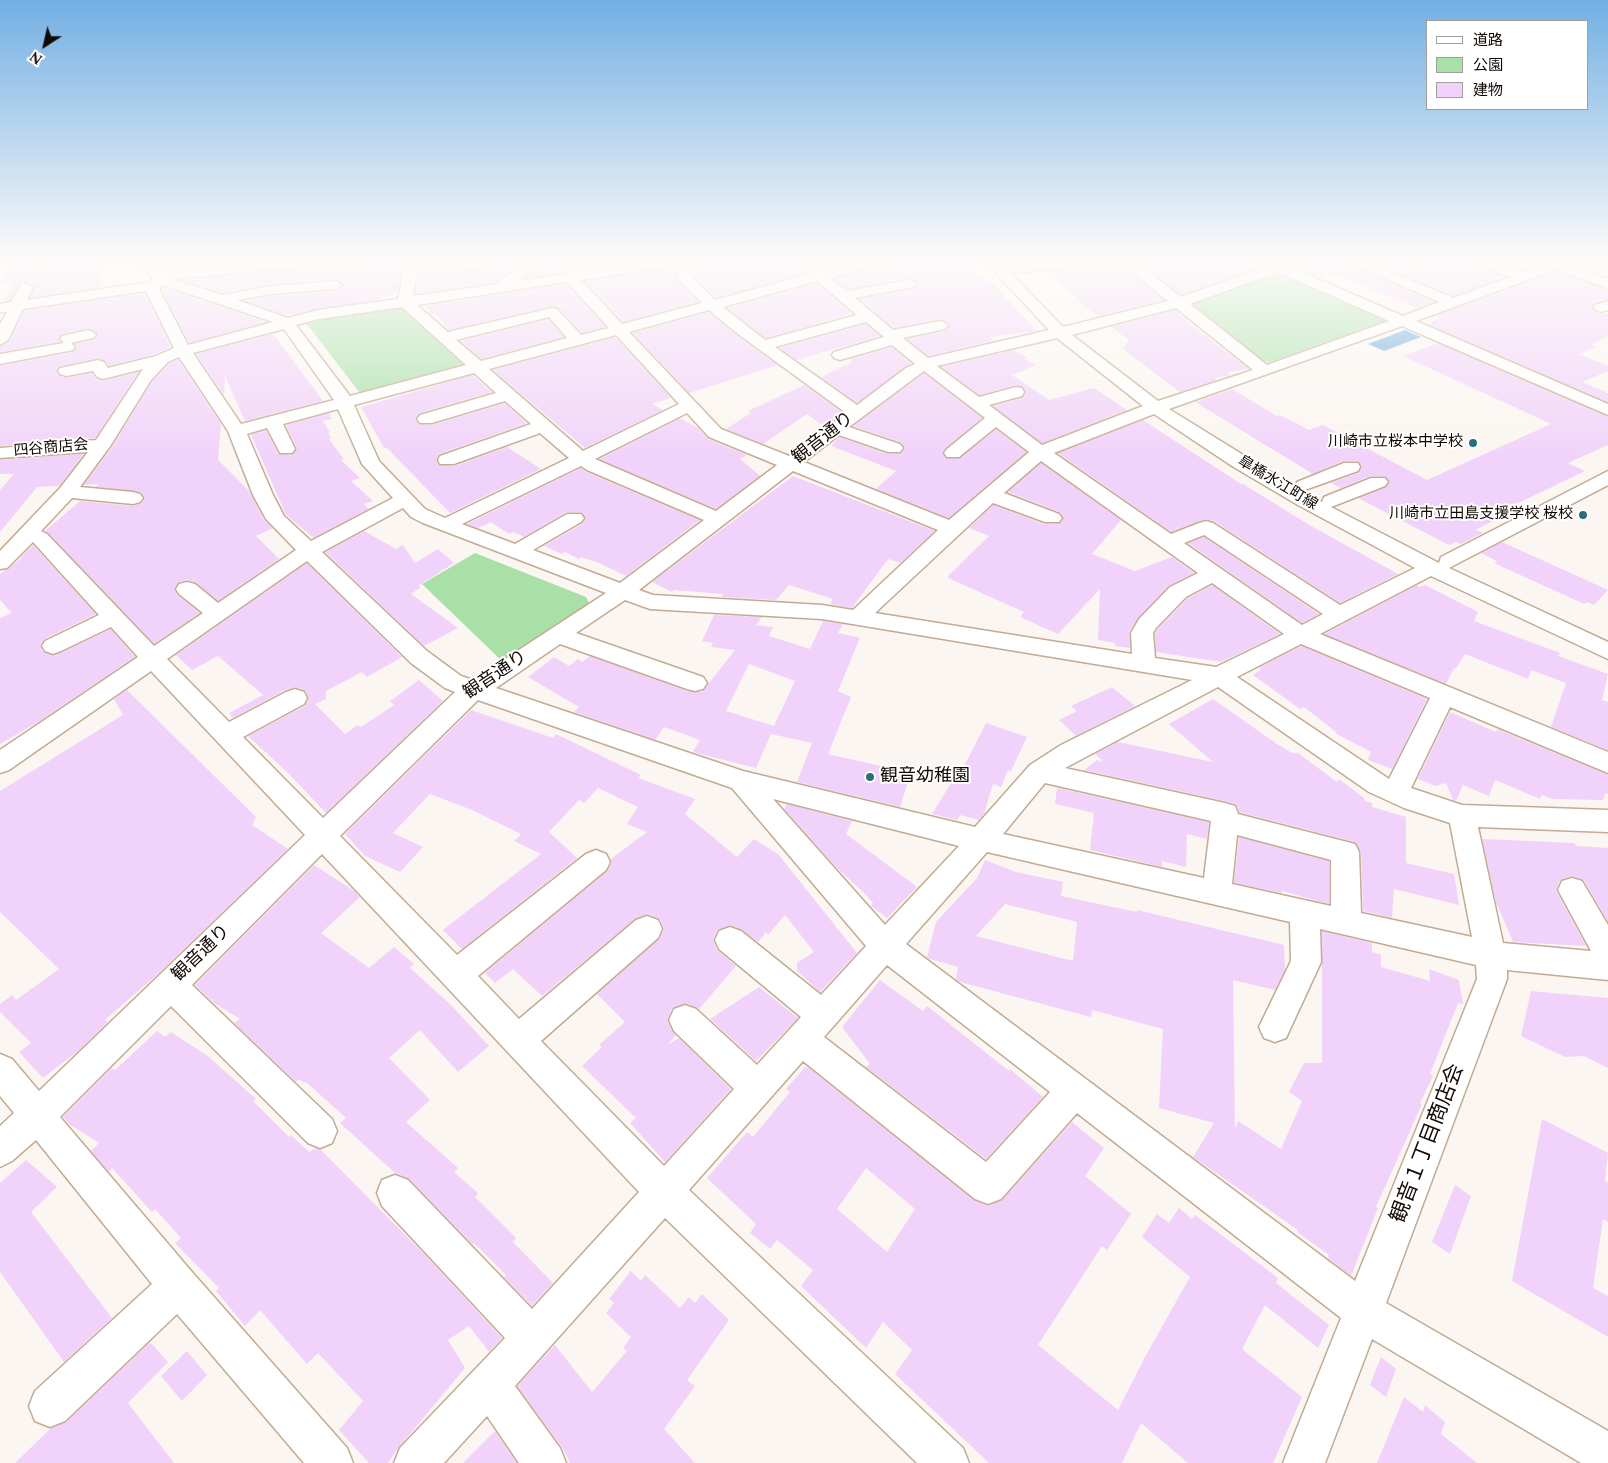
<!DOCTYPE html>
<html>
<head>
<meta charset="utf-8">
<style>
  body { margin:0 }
  #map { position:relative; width:1608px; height:1463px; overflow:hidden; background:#fbf6f1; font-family:Spectral,"Noto Sans JP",serif }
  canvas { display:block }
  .legend { position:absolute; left:1426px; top:20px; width:162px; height:90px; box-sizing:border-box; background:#fff; border:1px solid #a09d9a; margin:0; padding:6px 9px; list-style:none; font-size:15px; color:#120903 }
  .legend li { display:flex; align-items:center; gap:10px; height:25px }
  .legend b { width:25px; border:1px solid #a09d9a }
  .north { position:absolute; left:20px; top:20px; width:50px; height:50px; -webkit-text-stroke:4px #fff; paint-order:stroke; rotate:215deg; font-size:14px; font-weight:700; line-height:20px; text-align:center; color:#120903 }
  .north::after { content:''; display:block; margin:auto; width:18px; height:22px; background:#120903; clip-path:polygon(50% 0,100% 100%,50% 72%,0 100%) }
</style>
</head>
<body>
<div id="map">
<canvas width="1608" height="1463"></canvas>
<ul class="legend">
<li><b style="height:6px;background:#fff"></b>道路</li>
<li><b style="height:14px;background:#a9e0a7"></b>公園</li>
<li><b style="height:14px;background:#f1d2fa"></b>建物</li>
</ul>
<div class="north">N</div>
</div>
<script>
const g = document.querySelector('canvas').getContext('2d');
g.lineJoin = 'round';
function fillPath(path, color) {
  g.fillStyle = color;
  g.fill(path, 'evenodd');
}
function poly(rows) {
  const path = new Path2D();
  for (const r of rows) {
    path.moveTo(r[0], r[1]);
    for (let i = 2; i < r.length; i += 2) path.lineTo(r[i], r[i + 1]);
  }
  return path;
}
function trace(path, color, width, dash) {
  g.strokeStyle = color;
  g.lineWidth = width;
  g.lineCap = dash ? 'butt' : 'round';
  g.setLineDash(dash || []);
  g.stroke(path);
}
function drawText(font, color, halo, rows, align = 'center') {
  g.font = font + ' Spectral,"Noto Sans JP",serif';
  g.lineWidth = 4;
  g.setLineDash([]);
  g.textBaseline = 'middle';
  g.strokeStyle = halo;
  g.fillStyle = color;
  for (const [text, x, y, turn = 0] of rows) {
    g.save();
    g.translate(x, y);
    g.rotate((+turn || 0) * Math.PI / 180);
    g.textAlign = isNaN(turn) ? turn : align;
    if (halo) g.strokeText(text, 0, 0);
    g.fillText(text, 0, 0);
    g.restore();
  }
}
const green = poly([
  [1276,272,1283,273,1386,318,1386,321,1270,362,1263,361,1189,304],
  [396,306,402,308,465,366,360,393,306,323,321,318],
  [475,553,586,597,589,603,502,661,422,584]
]);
const water = poly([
  [1405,330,1421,337,1384,351,1368,344]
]);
const building = poly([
  [17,257,37,257,34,262,43,268,50,266,55,257,104,257,100,287,30,298,35,286,26,281,19,283,10,300,2,302,14,281,0,282],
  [170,257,291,257,177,268],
  [376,257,404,257,397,293,382,296,381,299,285,315,244,301,272,296,335,291,344,284,335,279,272,284,222,293,183,280,368,263],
  [462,257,531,257,500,278,498,282,416,294,421,261,474,272,483,266,479,261],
  [553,257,659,257,586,269,578,265,565,272,526,278],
  [713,257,794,257,807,273,716,298,693,275,688,267,710,262],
  [813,257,853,257,855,260,823,269],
  [923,257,955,257,993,284,1037,331,989,337,995,340,928,356,907,339,945,331,950,326,946,322,940,319,894,328,859,299,914,289,918,285,916,280,909,278,847,289,834,279,898,262],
  [1134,257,1286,257,1279,260,1266,259,1262,263,1263,266,1181,295],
  [1314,257,1335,257,1434,302,1417,308,1335,274,1321,278,1295,267],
  [1362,257,1410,257,1405,262,1409,267,1420,267,1436,257,1547,257,1542,260,1541,264,1524,270,1494,259,1483,259,1479,263,1481,268,1505,277,1453,296],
  [1586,257,1608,257,1608,266,1592,271,1573,265],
  [1117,263,1164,300,1098,316,1074,298,1077,298,1047,271],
  [671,268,679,282,698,302,623,322,585,281],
  [1555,272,1608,290,1608,299,1594,303,1591,308,1599,314,1608,314,1608,336,1591,345,1596,347,1579,354,1608,366,1608,371,1582,382,1608,393,1608,402,1427,324,1440,318,1435,316],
  [817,283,853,314,765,338,727,308],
  [566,284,606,327,582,333,558,308,552,306,449,330,436,314,430,314,426,306],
  [165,288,260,320,263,323,189,343,161,289],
  [139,294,146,295,171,347,155,354,109,366,105,360,98,358,60,366,56,370,58,375,65,378,92,373,96,379,103,381,139,372,95,438,0,446,0,366,73,352,77,347,75,344,93,340,98,335,88,328,62,334,58,339,60,342,0,352,0,347,10,341,24,311],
  [1175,310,1199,331,1249,369,1228,372,1231,375,1214,378,1217,380,1180,392,1123,349,1129,340,1111,327],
  [709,312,733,333,778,365,689,393,633,333],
  [548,319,564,337,481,359,461,341],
  [866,324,880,336,796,360,779,348],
  [273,334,323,401,245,421,225,376,224,395,196,354],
  [615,337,671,398,652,404,663,410,585,448,493,370],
  [1438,343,1608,417,1608,445,1568,463,1585,471,1508,508,1513,511,1475,530,1483,533,1461,544,1456,542,1449,545,1358,498,1386,487,1390,482,1385,476,1370,476,1341,488,1331,483,1359,473,1362,466,1358,461,1343,461,1313,474,1195,402,1232,389,1277,416,1280,415,1309,430,1323,425,1427,480,1551,424,1403,356],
  [892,347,911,364,857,403,821,377,852,362,850,359],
  [1014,350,1028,358,1024,359,1036,365,1012,375,1049,400,1094,388,1127,410,1042,443,993,406,1022,398,1026,393,1024,387,1016,385,979,395,941,367],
  [178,359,221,424,218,460,249,491,264,520,273,528,256,536,279,559,218,601,195,582,187,580,179,582,174,588,177,595,200,613,154,644,45,531,80,501,133,506,142,503,145,498,141,492,96,487,99,484,84,485,113,446,152,381,169,364],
  [924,373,982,418,946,448,942,453,946,458,960,458,996,429,1026,452,949,518,876,489,896,471,831,446,839,437,887,454,902,453,905,448,901,442,853,426],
  [472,375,492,392,419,413,415,419,418,424,433,425,505,403,527,423,439,454,436,459,438,465,455,466,507,447,541,469,450,513,387,448,384,448,361,407],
  [804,385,843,413,825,427,807,414,763,444,726,429,751,413,748,411],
  [329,413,332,419,323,421,330,432,328,433,331,438,329,439,344,459,341,460,360,478,351,481,373,501,364,504,369,509,314,538,286,515,251,435,266,430,278,454,292,455,297,448,286,425],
  [680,418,698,428,708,439,747,455,740,459,760,476,716,509,599,459],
  [1143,420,1241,484,1243,484,1311,526,1398,574,1340,603,1214,521,1205,519,1171,532,1058,453],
  [84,454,59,486,37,487,0,532,0,490,14,474,0,474,0,460],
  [1041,463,1121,520,1092,554,1135,571,1172,557,1194,573,1169,586,1138,618,1129,632,1130,648,1115,646,1115,643,1098,640,1100,589,1058,634,1020,617,1024,612,948,578,948,576,989,536,969,528,993,505,1044,524,1060,523,1064,518,1060,512,1008,492],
  [581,468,586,472,700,520,626,576,599,563,581,557,579,559,565,552,562,554,544,546,582,524,586,518,581,512,566,512,524,537,513,532,509,534,491,522,478,528,467,524],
  [793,476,935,531,900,563,889,559,885,563,852,608,830,604,833,599,789,585,776,600,722,597,723,594,674,590,672,592,652,582],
  [364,531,396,549,403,545,415,563,438,549,454,563,418,586,421,587,411,594,458,628,424,646,325,552],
  [1204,537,1319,614,1302,623,1188,543],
  [1502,542,1608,590,1594,605,1587,602,1584,604,1494,563,1497,561,1481,553],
  [33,545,96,614,44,639,40,645,43,652,54,656,111,629,135,657,40,721,0,744,0,618,12,613,0,600,0,574,22,558,20,558],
  [307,563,402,657,367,677,362,672,326,691,326,699,315,704,345,734,358,725,361,727,394,705,390,701,419,680,443,701,326,813,288,773,248,736,305,706,309,699,306,691,296,687,285,690,233,718,229,713,263,695,218,656,192,670,176,655],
  [1212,585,1280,634,1221,662,1156,652,1155,633,1158,629,1187,599],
  [1417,585,1420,587,1425,585,1478,612,1474,621,1560,653,1558,656,1608,674,1602,700,1608,702,1608,750,1551,727,1566,683,1531,670,1528,679,1465,654,1456,668,1454,668,1446,684,1324,634],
  [714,615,762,617,756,625,773,627,769,636,810,649,823,621,843,624,838,633,860,638,838,691,851,697,828,754,911,773,900,807,797,782,812,743,771,734,756,768,696,753,693,751,700,740,664,727,655,740,574,712,579,707,528,677,554,657,569,666,578,659,582,662,590,656,687,691,702,692,735,650,711,647,713,643,702,641],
  [749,664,795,681,774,726,726,711],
  [1301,646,1427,699,1392,769,1368,760,1371,752,1335,733,1336,732,1304,707,1300,709,1253,675,1262,669,1258,668],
  [1112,687,1135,706,1076,736,1059,720,1077,711,1071,706],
  [127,690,256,817,252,825,288,849,160,972,105,1020,108,1022,78,1051,43,1078,19,1052,31,1043,0,1012,0,1004,12,995,16,1000,59,969,0,912,0,791,123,715,114,699],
  [1213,699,1277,744,1292,753,1298,753,1337,782,1339,779,1364,798,1365,801,1372,803,1372,807,1406,817,1406,863,1454,874,1459,905,1394,889,1392,918,1363,911,1361,852,1355,842,1239,812,1236,804,1225,801,1084,770,1097,760,1104,762,1095,754,1118,742,1213,762,1169,724],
  [471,710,553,738,556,734,641,775,638,778,695,799,685,814,737,857,754,839,778,854,857,953,820,992,797,971,797,963,814,952,785,915,768,935,766,932,758,942,742,930,731,925,717,930,713,939,717,950,736,966,699,1009,686,1003,672,1008,667,1021,676,1035,667,1045,679,1038,731,1089,665,1162,630,1123,636,1118,582,1066,602,1047,599,1045,625,1022,597,994,659,939,664,930,660,919,648,914,635,919,542,996,513,969,495,983,485,973,607,871,612,863,611,859,647,832,627,824,638,807,598,788,584,803,579,800,549,832,577,858,462,949,443,930,541,854,514,841,521,834,472,810,430,794,393,833,423,847,400,872,365,856,345,834],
  [1450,712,1496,732,1497,729,1608,775,1608,794,1605,793,1603,800,1552,799,1542,795,1540,799,1495,780,1489,796,1463,785,1456,801,1453,800,1446,783,1435,786,1418,779],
  [986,723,1027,737,1011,771,1008,770,1001,787,993,784,984,814,979,820,960,815,957,820,932,814,951,783,955,784],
  [1057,788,1209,822,1207,839,1187,834,1186,867,1162,861,1162,867,1090,850,1094,813,1055,804],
  [787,804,852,821,846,834,917,887,887,918,871,906,873,903,864,893,836,867,784,809],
  [1239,837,1329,861,1329,904,1282,891,1282,893,1234,883],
  [1482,839,1574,843,1577,846,1608,848,1608,921,1584,880,1571,876,1560,880,1556,891,1586,946,1513,942,1496,902],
  [985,860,1016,872,1063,882,1061,896,1137,912,1137,910,1284,945,1285,970,1275,990,1233,980,1235,1129,1238,1121,1281,1149,1302,1101,1289,1092,1304,1063,1322,1063,1322,931,1372,943,1372,952,1381,955,1381,967,1430,981,1429,969,1459,980,1463,1004,1458,1003,1430,1074,1433,1076,1420,1103,1422,1104,1376,1207,1378,1208,1351,1276,1328,1258,1329,1255,1297,1232,1298,1230,1193,1157,1214,1123,1159,1108,1163,1029,1092,1010,1091,1017,960,982,956,979,958,967,927,958,936,922,977,878],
  [1005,904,1077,922,1073,961,976,936],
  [314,865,353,890,360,897,321,933,369,968,394,947,414,964,410,968,451,1005,489,1046,458,1072,420,1030,389,1058,430,1100,406,1122,458,1168,454,1172,478,1193,475,1197,516,1238,513,1242,553,1283,532,1306,504,1277,506,1275,474,1243,473,1245,409,1179,395,1173,340,1123,346,1118,306,1082,304,1083,299,1079,296,1082,234,1023,240,1019,214,1003,195,985],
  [880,980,923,1011,927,1006,1009,1071,1010,1069,1043,1097,986,1159,866,1067,870,1064,842,1027],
  [759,987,798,1018,756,1061,710,1019],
  [1531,991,1608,998,1608,1068,1584,1056,1565,1057,1521,1036],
  [157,1031,165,1037,171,1032,209,1057,256,1099,253,1101,289,1137,291,1135,309,1152,316,1148,321,1150,427,1257,502,1338,489,1352,469,1326,448,1340,465,1368,399,1447,388,1463,369,1463,339,1430,363,1401,318,1353,307,1364,260,1310,245,1326,216,1291,219,1288,175,1243,181,1238,155,1209,152,1212,112,1168,109,1172,91,1151,99,1143,69,1124,63,1117,112,1068,115,1070],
  [805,1067,810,1069,974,1200,987,1206,1002,1200,1072,1122,1104,1148,1085,1176,1131,1214,1107,1250,1102,1246,1038,1345,1118,1410,1145,1357,1190,1277,1142,1237,1157,1214,1169,1223,1179,1208,1192,1219,1195,1215,1278,1278,1276,1283,1329,1325,1318,1348,1265,1305,1242,1349,1302,1397,1273,1463,1188,1463,1141,1423,1122,1463,989,1463,895,1374,912,1350,883,1322,866,1348,801,1286,813,1270,777,1240,770,1249,750,1233,756,1224,707,1178,747,1132,753,1137,790,1092,786,1089],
  [866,1168,915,1209,887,1252,837,1209],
  [1542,1119,1608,1153,1605,1181,1608,1183,1608,1222,1603,1219,1593,1288,1608,1296,1608,1337,1512,1281],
  [26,1160,57,1187,31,1212,112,1318,64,1362,0,1272,0,1183],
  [1455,1185,1471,1196,1450,1254,1432,1242],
  [631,1271,641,1281,645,1275,680,1308,689,1297,695,1303,702,1294,729,1320,687,1380,695,1386,664,1429,695,1463,570,1463,562,1447,517,1386,555,1345,592,1392,627,1351,623,1348,631,1337,606,1313,614,1303,609,1299],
  [150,1342,168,1362,128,1403,174,1463,15,1463,50,1429,66,1422],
  [187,1351,207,1375,182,1401,161,1376],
  [1381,1357,1396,1369,1386,1397,1370,1385],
  [1404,1397,1423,1412,1425,1405,1445,1422,1441,1434,1477,1463,1377,1463],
  [495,1431,517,1463,463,1463]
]);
const minor = poly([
  [39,257,53,257,48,265,43,266,36,262,39,257],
  [144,257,158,257,161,271,317,257,374,257,368,261,172,279,222,295,272,286,335,281,342,285,335,289,272,294,237,300,288,318,318,310,398,299,406,257,451,257,479,263,481,266,474,270,426,261,420,258,413,296,499,284,501,280,535,257,551,257,519,281,566,274,579,267,586,271,674,257,711,257,710,260,687,264,686,267,691,276,715,300,810,274,796,257,810,257,822,271,874,257,898,257,897,260,830,278,846,291,909,280,914,281,916,284,914,287,855,298,893,330,940,321,945,323,948,326,945,329,903,338,928,358,1049,330,981,257,995,257,1063,327,1168,301,1118,261,1016,273,1009,269,1011,266,1078,257,1130,257,1181,297,1266,267,1264,264,1266,261,1279,262,1292,257,1312,257,1290,267,1403,316,1439,302,1337,257,1356,257,1453,298,1510,277,1483,267,1481,264,1483,261,1493,261,1524,272,1543,265,1544,260,1549,259,1555,261,1564,257,1584,257,1568,265,1608,279,1608,288,1555,270,1416,321,1608,404,1608,415,1402,326,1169,409,1295,487,1297,482,1344,463,1358,463,1360,467,1358,471,1302,491,1322,502,1324,497,1371,478,1385,478,1388,482,1385,486,1331,507,1439,563,1441,557,1608,471,1608,485,1449,568,1608,642,1608,659,1431,576,1320,634,1608,752,1608,773,1450,707,1411,788,1462,805,1608,810,1608,832,1478,827,1503,943,1591,951,1558,890,1562,881,1572,878,1582,881,1608,925,1608,980,1507,970,1507,979,1386,1303,1608,1431,1608,1463,1581,1463,1372,1339,1325,1463,1283,1463,1341,1318,1077,1113,1001,1199,988,1204,975,1199,803,1061,689,1190,963,1448,969,1463,917,1463,665,1218,515,1386,560,1448,566,1463,519,1463,487,1416,444,1463,394,1463,400,1448,505,1338,382,1206,377,1193,382,1180,395,1175,408,1180,532,1309,639,1192,322,854,192,985,332,1119,337,1131,332,1143,320,1148,308,1143,171,1006,60,1117,192,1272,347,1448,353,1463,304,1463,177,1314,65,1421,50,1427,35,1421,29,1406,35,1391,152,1284,36,1140,12,1161,0,1167,0,1126,14,1113,0,1096,0,1054,12,1059,39,1091,305,835,151,671,9,770,0,773,0,750,138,657,111,627,61,651,53,654,45,651,42,646,45,641,99,615,33,542,7,568,0,569,0,551,60,488,88,452,0,458,0,448,96,440,143,369,103,379,97,377,93,371,66,376,60,374,58,371,60,368,98,360,104,362,108,368,156,356,174,348,146,291,23,309,8,340,0,345,0,324,7,312,0,312,0,304,11,302,21,284,26,283,33,287,27,300,149,282,153,279,145,267,144,257],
  [672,266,680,281,702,303,622,324,581,280,672,266],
  [1278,272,1389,321,1267,365,1190,304,1278,272],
  [817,281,857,315,765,340,723,307,817,281],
  [567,282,609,328,581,335,557,309,552,308,448,332,417,305,567,282],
  [163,285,273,322,188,345,159,289,163,285],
  [402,307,466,365,350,396,296,325,319,319,402,307],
  [1176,308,1253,370,1158,401,1072,335,1176,308],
  [709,310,734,331,846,413,789,456,721,429,629,332,709,310],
  [549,317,567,338,481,361,456,340,549,317],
  [866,322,884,337,834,352,832,355,834,358,840,360,892,345,915,364,906,368,857,405,775,347,866,322],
  [284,329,334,400,241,424,193,353,284,329],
  [616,335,679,404,583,451,489,369,616,335],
  [1057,338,1143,406,1042,445,989,405,1022,396,1024,392,1022,388,1016,387,979,397,937,366,1057,338],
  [179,357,228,431,253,495,266,519,296,550,218,603,195,584,187,582,179,584,176,589,179,594,203,613,154,646,47,534,41,531,72,498,133,504,140,502,143,498,140,494,133,492,80,487,111,445,151,380,168,362,179,357],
  [924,371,985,418,947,449,944,453,947,457,959,457,996,427,1029,452,949,520,804,462,839,435,888,452,900,452,903,448,900,444,849,427,924,371],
  [474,373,496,393,420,415,417,419,420,423,432,423,505,401,531,424,440,456,438,460,440,464,454,464,540,433,569,458,445,518,425,509,379,461,354,405,474,373],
  [338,409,362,464,393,498,311,541,284,516,273,495,247,434,267,428,280,453,292,453,295,449,283,424,338,409],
  [687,413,709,437,777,465,716,511,595,459,687,413],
  [1154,414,1232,466,1298,505,1415,568,1340,605,1213,523,1206,521,1199,523,1171,534,1054,453,1154,414],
  [1041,461,1198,573,1170,587,1139,619,1131,633,1132,654,875,613,993,503,1045,522,1059,522,1062,518,1059,514,1004,493,1041,461],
  [581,466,587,470,704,520,620,583,533,550,581,522,584,518,581,514,567,514,515,544,462,524,581,466],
  [793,471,938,530,853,610,822,605,653,595,639,590,793,471],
  [403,508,411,517,423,523,606,593,473,680,461,676,427,651,322,552,403,508],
  [1204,535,1323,614,1302,625,1184,543,1204,535],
  [307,561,411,663,445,688,455,692,323,818,243,737,304,704,307,698,304,692,295,689,286,692,229,722,167,659,307,561],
  [1212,583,1284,634,1216,667,1155,658,1153,633,1156,628,1186,597,1212,583],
  [625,600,650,609,822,619,1192,680,1061,745,1030,765,975,827,743,771,496,688,560,644,687,689,695,691,703,689,707,683,703,677,576,633,625,600],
  [1301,644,1430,698,1389,779,1237,677,1301,644],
  [1218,687,1369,792,1404,808,1450,823,1472,937,1361,913,1359,852,1355,844,1238,814,1235,806,1225,803,1065,768,1218,687],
  [478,700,732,788,866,946,821,995,741,931,730,927,719,931,715,940,719,949,801,1017,757,1065,696,1009,685,1005,674,1009,669,1020,674,1031,734,1089,664,1166,541,1041,658,938,662,929,658,920,647,916,636,920,519,1019,478,976,606,870,610,862,606,854,596,850,586,854,457,955,340,836,478,700],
  [1045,783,1211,821,1204,878,1003,834,1045,783],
  [773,799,959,846,885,925,773,799],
  [1237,835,1331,860,1331,906,1232,884,1237,835],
  [987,852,1290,922,1291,961,1259,1027,1264,1038,1275,1042,1286,1038,1321,962,1320,929,1476,965,1477,979,1355,1281,906,944,987,852],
  [887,965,1050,1092,986,1162,824,1037,887,965],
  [1414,257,1434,257,1419,265,1409,265,1407,262,1414,257],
  [1608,301,1608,310,1600,312,1593,308,1595,305,1608,301],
  [88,330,93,332,96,335,93,338,71,343,75,347,73,350,0,364,0,354,64,343,60,339,62,336,88,330]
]);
const markers = [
  [1473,443,5,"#286f7c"],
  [1583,515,5,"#286f7c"],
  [870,777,5,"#286f7c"]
];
const farPoinames = [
  ["川崎市立桜本中学校",1463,443],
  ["川崎市立田島支援学校 桜校",1573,515]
];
const farStreetnames = [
  ["四谷商店会",51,449,-5],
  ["皐橋水江町線",1277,484,31]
];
const streetNames = [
  ["観音通り",824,439,-38],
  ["観音通り",496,676,-34],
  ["観音通り",202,954,-44]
];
const poiNames = [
  ["観音幼稚園",880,777]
];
const nearStreetnames = [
  ["観音１丁目商店会",1429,1144,-69]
];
fillPath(green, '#a9e0a7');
fillPath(water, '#62a7dc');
fillPath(building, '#f1d2fa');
trace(minor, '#c4aa92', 3);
fillPath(minor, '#fff');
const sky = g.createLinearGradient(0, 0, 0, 462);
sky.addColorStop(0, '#72afe3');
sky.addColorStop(0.56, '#fdfbf9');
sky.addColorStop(1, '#fdfbf900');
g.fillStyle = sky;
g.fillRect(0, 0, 1608, 462);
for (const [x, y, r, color] of markers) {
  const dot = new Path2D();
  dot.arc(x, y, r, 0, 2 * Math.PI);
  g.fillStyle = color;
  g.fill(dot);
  trace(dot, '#fff', 2);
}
drawText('15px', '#120903', '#fff', farPoinames, 'right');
drawText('15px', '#120903', '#fff', farStreetnames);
drawText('18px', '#120903', '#fff', streetNames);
drawText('18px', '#120903', '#fff', poiNames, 'left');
drawText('21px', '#120903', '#fff', nearStreetnames);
</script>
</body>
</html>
